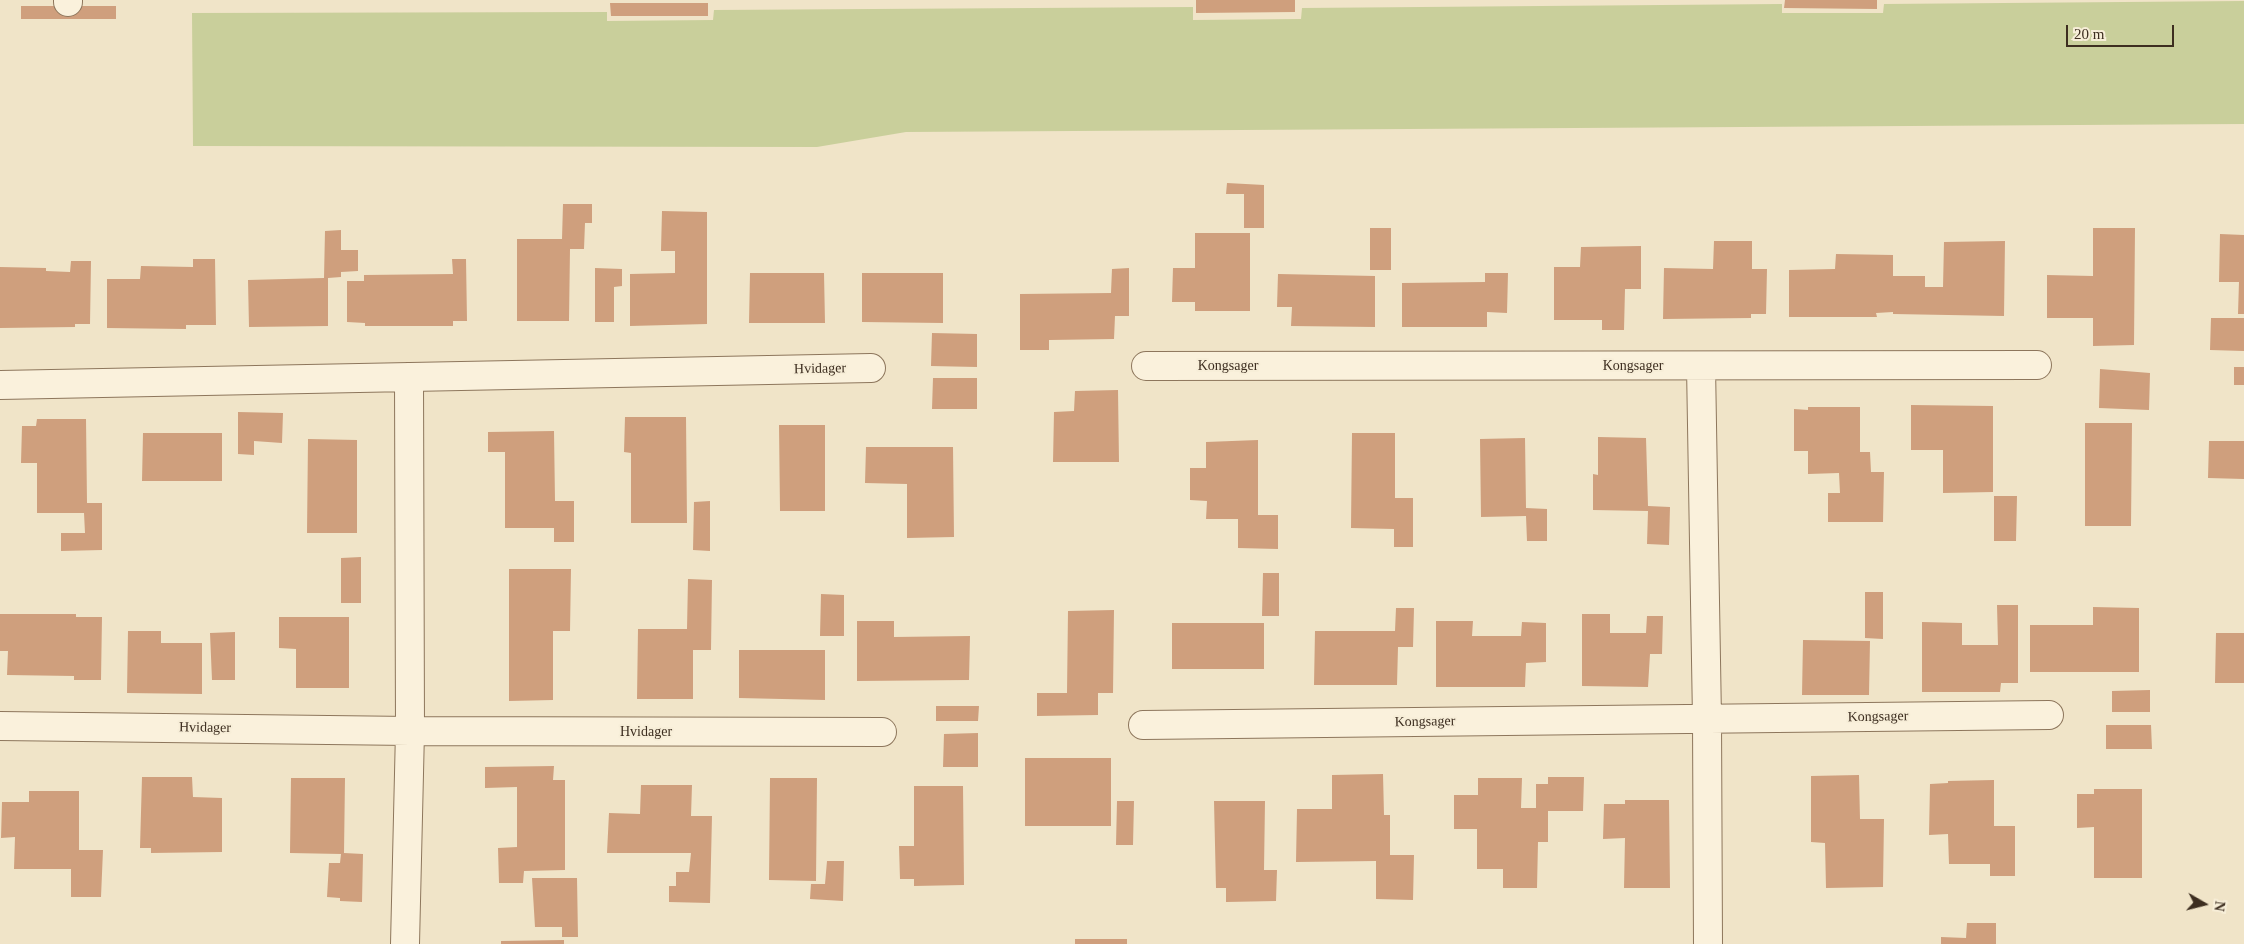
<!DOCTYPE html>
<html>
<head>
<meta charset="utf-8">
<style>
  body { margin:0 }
  #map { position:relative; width:2244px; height:944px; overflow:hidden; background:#f0e4c8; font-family:Georgia,serif }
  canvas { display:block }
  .north { position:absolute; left:2179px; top:879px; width:50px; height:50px; -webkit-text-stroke:4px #f7eed8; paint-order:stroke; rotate:98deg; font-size:14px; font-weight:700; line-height:20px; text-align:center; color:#3d2e20 }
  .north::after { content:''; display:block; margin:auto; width:18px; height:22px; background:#3d2e20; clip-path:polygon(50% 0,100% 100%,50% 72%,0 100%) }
  .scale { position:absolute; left:2066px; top:25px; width:108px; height:22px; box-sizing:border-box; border:2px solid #3d2e20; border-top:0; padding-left:6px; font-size:15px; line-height:18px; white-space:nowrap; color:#3d2e20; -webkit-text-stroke:4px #f7eed8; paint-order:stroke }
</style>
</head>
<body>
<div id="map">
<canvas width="2244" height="944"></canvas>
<div class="north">N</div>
<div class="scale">20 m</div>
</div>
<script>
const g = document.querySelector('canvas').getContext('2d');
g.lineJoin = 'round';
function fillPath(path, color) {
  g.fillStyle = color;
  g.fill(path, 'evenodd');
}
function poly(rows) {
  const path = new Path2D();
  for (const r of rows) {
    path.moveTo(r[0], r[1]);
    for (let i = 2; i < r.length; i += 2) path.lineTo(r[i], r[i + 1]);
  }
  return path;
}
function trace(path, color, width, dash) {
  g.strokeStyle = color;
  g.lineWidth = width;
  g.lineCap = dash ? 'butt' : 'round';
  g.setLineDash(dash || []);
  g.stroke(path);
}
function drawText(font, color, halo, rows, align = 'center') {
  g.font = font + ' Georgia,serif';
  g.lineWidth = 4;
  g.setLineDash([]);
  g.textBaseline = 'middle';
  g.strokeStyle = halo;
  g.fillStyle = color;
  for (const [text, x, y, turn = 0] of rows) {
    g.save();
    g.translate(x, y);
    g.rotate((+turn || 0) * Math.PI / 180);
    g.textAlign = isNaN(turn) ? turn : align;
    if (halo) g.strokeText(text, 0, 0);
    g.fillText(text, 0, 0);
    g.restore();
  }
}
const green = poly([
  [2244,1,2244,124,906,132,817,147,193,146,192,13,607,12,607,21,713,20,714,10,1193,7,1193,20,1301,19,1302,8,1782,4,1782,13,1883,13,1884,4]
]);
const building = poly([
  [1196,0,1295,0,1295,12,1196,13],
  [1785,0,1877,0,1877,9,1784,8],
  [610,3,708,3,708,16,611,16],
  [21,6,116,6,116,19,21,19],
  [1227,183,1264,185,1264,228,1244,228,1244,194,1226,194],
  [563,204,592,204,592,223,585,223,584,249,570,249,569,321,517,321,517,239,562,239],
  [662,211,707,212,707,324,630,326,630,274,675,273,675,251,661,251],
  [1370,228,1391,228,1391,270,1370,270],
  [2093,228,2135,228,2134,345,2093,346,2093,318,2047,318,2047,275,2093,276],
  [341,230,341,250,358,250,358,271,341,272,341,277,328,278,328,326,249,327,248,280,324,278,325,231],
  [1195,233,1250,233,1250,311,1195,311,1195,302,1172,302,1173,268,1195,268],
  [2220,234,2244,235,2244,314,2238,314,2239,282,2219,282],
  [1714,241,1752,241,1752,269,1767,269,1766,314,1751,314,1751,318,1663,319,1664,268,1713,269],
  [2005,241,2004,316,1893,314,1893,312,1876,313,1877,317,1789,317,1789,270,1835,269,1836,254,1893,255,1893,276,1925,276,1925,287,1943,287,1944,242],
  [1641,246,1641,289,1625,289,1624,330,1602,330,1602,320,1554,320,1554,267,1580,267,1581,247],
  [193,259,215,259,216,325,186,325,186,329,107,328,107,279,140,279,141,266,193,267],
  [452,259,466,259,467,321,453,321,453,326,365,326,365,323,347,322,347,281,364,281,364,275,453,274],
  [71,261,91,261,90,324,75,324,75,327,0,328,0,267,46,268,46,271,70,272],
  [595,268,622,269,622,286,614,287,614,322,595,322],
  [1129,268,1129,316,1115,316,1114,339,1049,340,1049,350,1020,350,1020,294,1111,293,1112,269],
  [750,273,824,273,825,323,749,323],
  [862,273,943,273,943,323,862,322],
  [1485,273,1508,273,1507,313,1487,312,1487,327,1402,327,1402,283,1485,282],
  [1278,274,1375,276,1375,327,1291,326,1292,307,1277,307],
  [2211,318,2244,318,2244,351,2210,350],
  [932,333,977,334,977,367,931,366],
  [2234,367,2244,367,2244,385,2234,385],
  [2100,369,2150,373,2149,410,2099,408],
  [933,378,977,378,977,409,932,409],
  [1118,390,1119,462,1053,462,1054,412,1074,411,1075,391],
  [1911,405,1993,406,1993,492,1943,493,1943,450,1911,450],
  [1808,407,1860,407,1860,452,1870,452,1871,472,1884,472,1883,522,1828,522,1828,493,1840,493,1839,473,1808,474,1808,451,1794,451,1794,409,1808,410],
  [238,412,283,413,282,443,254,441,254,455,238,454],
  [625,417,686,417,687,523,631,523,631,453,624,452],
  [37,419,86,419,87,503,102,503,102,550,61,551,61,533,85,533,84,513,37,513,37,463,21,463,22,426,36,426],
  [2085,423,2132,423,2131,526,2085,526],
  [779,425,825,425,825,511,780,511],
  [554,431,555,501,574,501,574,542,554,542,554,528,505,528,505,452,488,452,488,432],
  [143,433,222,433,222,481,142,481],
  [1352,433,1395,433,1395,498,1413,498,1413,547,1394,547,1394,529,1351,528],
  [1598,437,1646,438,1648,506,1670,507,1669,545,1647,544,1648,511,1593,510,1593,474,1598,475],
  [1525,438,1526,508,1547,509,1547,541,1527,541,1526,516,1481,517,1480,439],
  [308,439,357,440,357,533,307,533],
  [1258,440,1258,515,1278,515,1278,549,1238,548,1238,519,1206,519,1207,501,1190,500,1190,468,1206,468,1206,442],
  [2209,441,2244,441,2244,479,2208,478],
  [866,447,953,447,954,537,907,538,907,484,865,483],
  [1994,496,2017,496,2016,541,1994,541],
  [710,501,710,551,693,550,694,502],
  [361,557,361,603,341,603,341,558],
  [509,569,571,569,570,631,553,631,553,700,509,701],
  [1263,573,1279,573,1279,616,1262,616],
  [688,579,712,580,711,650,693,650,693,699,637,699,638,629,687,629],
  [1865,592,1883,592,1883,639,1865,638],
  [821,594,844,595,844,636,820,636],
  [1997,605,2018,605,2018,683,2001,683,2000,692,1922,692,1922,622,1962,623,1962,645,1998,645],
  [2093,607,2139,608,2139,672,2030,672,2030,625,2093,625],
  [1396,608,1414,608,1413,647,1398,647,1397,685,1314,685,1315,631,1395,631],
  [1114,610,1113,693,1098,693,1098,715,1037,716,1037,693,1067,693,1068,611],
  [0,614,76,614,76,617,102,617,101,680,74,680,74,676,7,675,8,651,0,651],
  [1582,614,1610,614,1610,633,1646,633,1647,616,1663,616,1662,654,1650,654,1648,687,1582,686],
  [279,617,349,617,349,688,296,688,296,649,279,648],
  [857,621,894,621,894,637,970,636,969,680,857,681],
  [1436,621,1473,621,1472,636,1521,636,1522,622,1546,623,1546,662,1526,663,1525,687,1436,687],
  [1172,623,1264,623,1264,669,1172,669],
  [128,631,161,631,161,643,202,643,202,694,127,693],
  [235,632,235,680,212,680,210,633],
  [2216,633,2244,633,2244,683,2215,683],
  [1803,640,1870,641,1869,695,1802,695],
  [739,650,825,650,825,700,739,698],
  [2150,690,2150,712,2112,712,2112,691],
  [936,706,979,706,978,721,936,721],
  [2106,725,2151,725,2152,749,2106,749],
  [978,733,978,767,943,767,944,734],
  [1025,758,1111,758,1111,826,1025,826],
  [554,766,553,780,565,780,565,870,524,871,523,883,499,883,498,848,517,847,517,787,485,788,485,767],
  [1383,774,1384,815,1390,815,1390,855,1414,855,1413,900,1376,899,1376,861,1296,862,1297,809,1332,809,1332,775],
  [1859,775,1860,819,1884,819,1883,887,1826,888,1825,843,1811,842,1811,776],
  [142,777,192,777,193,797,222,798,222,852,151,853,151,848,140,848],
  [1548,777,1584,777,1583,811,1548,811,1548,842,1538,842,1537,888,1503,888,1503,869,1477,869,1477,829,1454,829,1454,795,1478,795,1478,778,1522,778,1521,808,1536,808,1536,784,1548,784],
  [291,778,345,778,344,853,363,854,362,902,340,901,340,898,327,897,329,863,340,863,341,854,290,853],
  [770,778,817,778,816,881,769,880],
  [1994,780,1994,826,2015,826,2015,876,1990,876,1990,864,1949,864,1948,834,1929,835,1930,784,1948,783,1948,781],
  [641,785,692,785,691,816,712,816,710,903,669,902,669,886,676,886,676,872,689,872,691,853,607,853,609,813,640,814],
  [914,786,963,786,964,885,914,886,914,879,900,879,899,846,914,846],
  [2094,789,2142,789,2142,878,2094,878,2094,827,2077,828,2077,794,2094,794],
  [29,791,79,791,79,850,103,850,101,897,71,897,71,869,14,869,15,837,1,838,2,802,29,802],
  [1625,800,1669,800,1670,888,1624,888,1625,838,1603,839,1604,804,1625,804],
  [1117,801,1134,801,1133,845,1116,845],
  [1214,801,1265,801,1264,870,1277,870,1276,901,1226,902,1226,888,1216,888],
  [827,861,844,861,843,901,810,899,811,884,825,884],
  [532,878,577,878,578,937,562,937,562,927,535,927],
  [1967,923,1996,923,1996,944,1941,944,1941,937,1966,938],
  [1075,939,1127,939,1127,944,1075,944],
  [564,940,564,944,501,944,501,941]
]);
const minor = poly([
  [68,2,68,0],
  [1146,366,2037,365],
  [1701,366,1707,719,1708,944],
  [0,385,871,368],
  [1143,725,2049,715],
  [0,726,410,731,882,732],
  [405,944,410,731,409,377]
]);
const streetNames = [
  ["Kongsager",1228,366],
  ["Kongsager",1633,366],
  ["Hvidager",820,369,-1],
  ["Kongsager",1878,717,-1],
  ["Kongsager",1425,722,-1],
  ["Hvidager",205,728,1],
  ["Hvidager",646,732]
];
fillPath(green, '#c9cf9b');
fillPath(building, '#cf9f7d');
trace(minor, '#8d765c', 30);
trace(minor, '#faf1dc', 28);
drawText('14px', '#3d2e20', '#f7eed8', streetNames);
</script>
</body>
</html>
